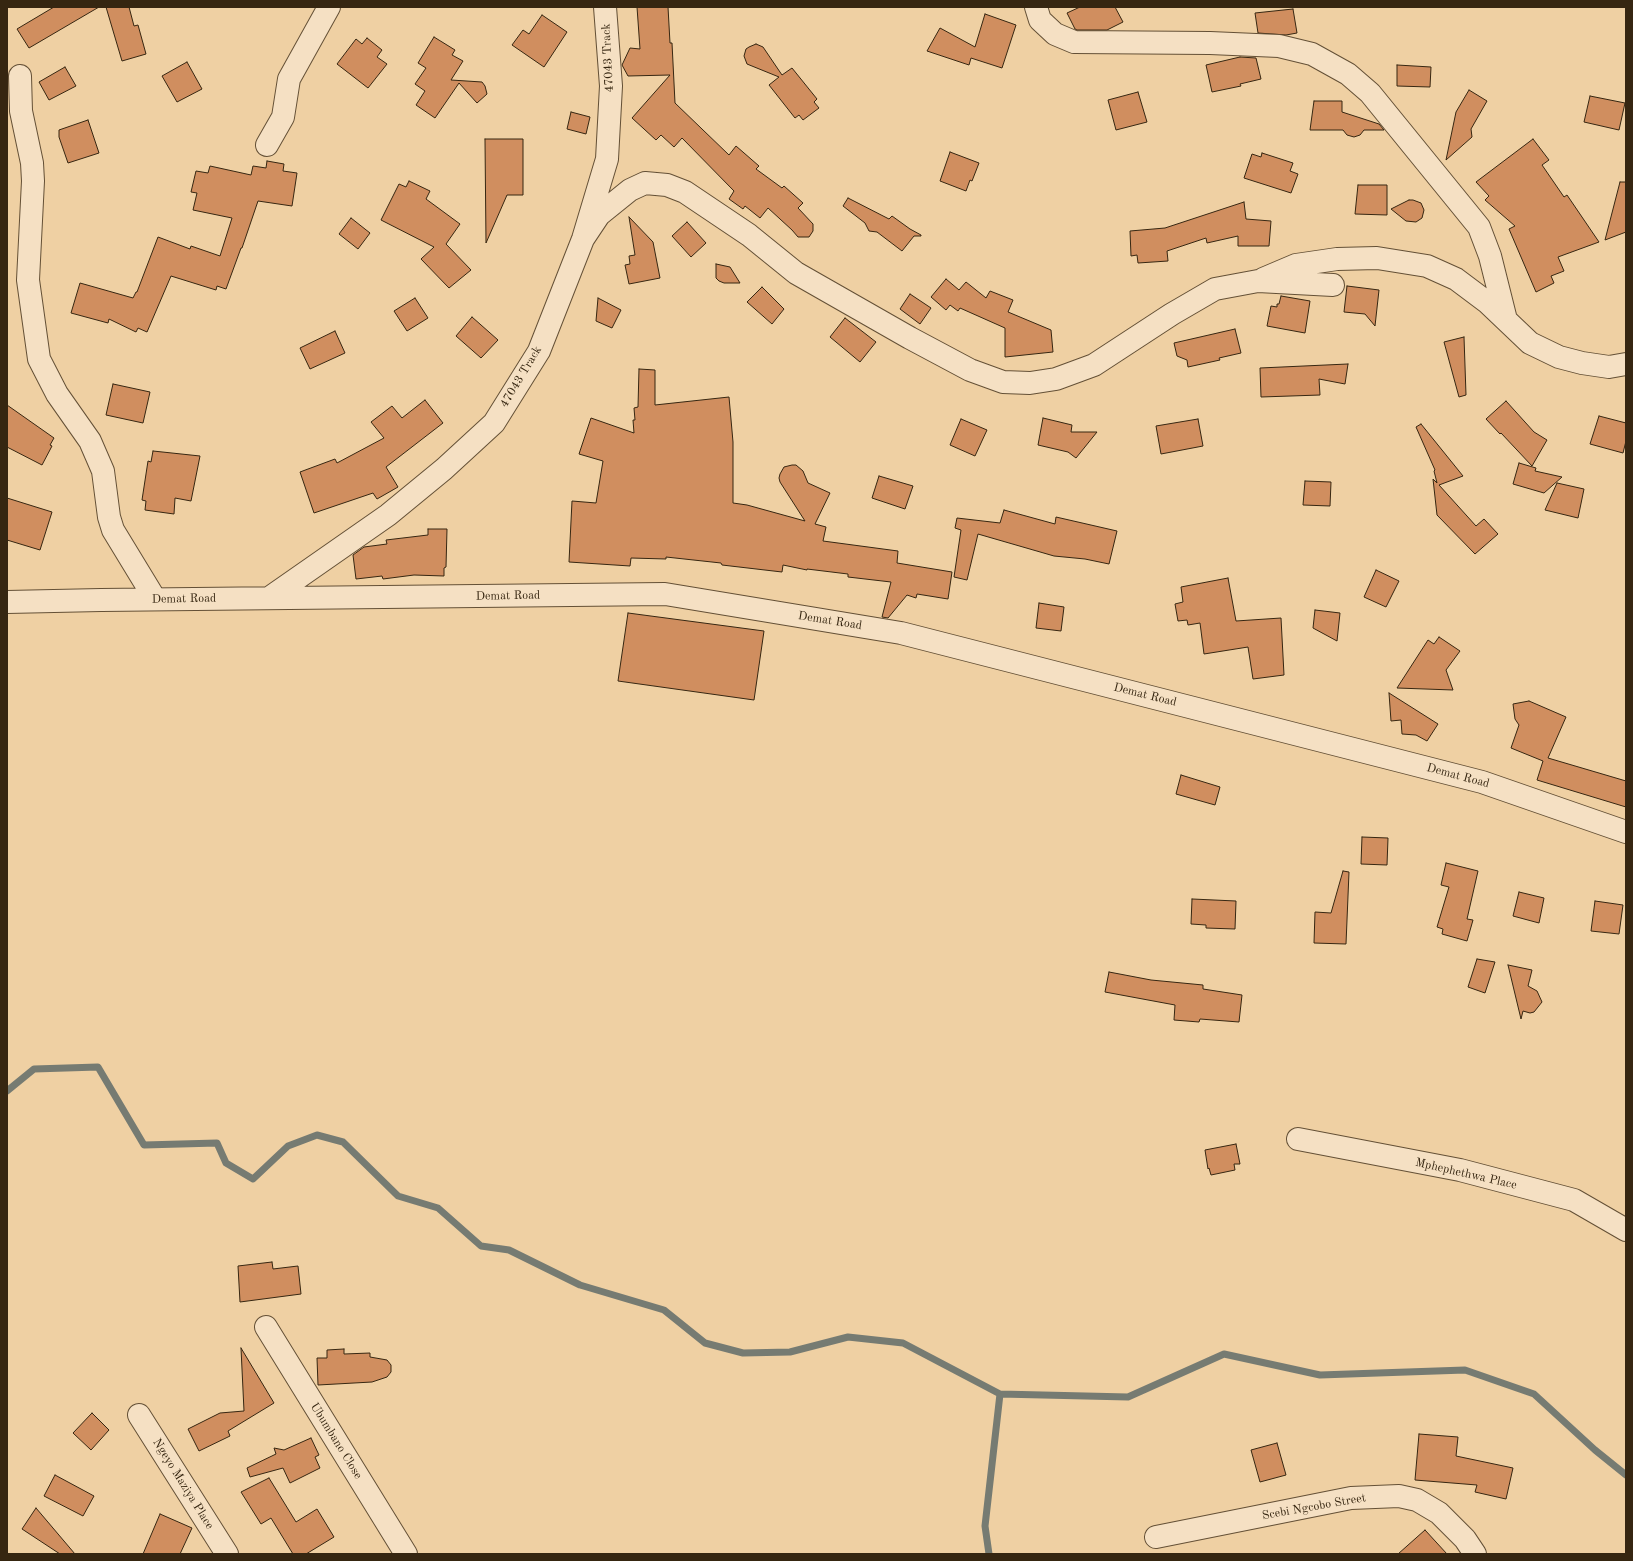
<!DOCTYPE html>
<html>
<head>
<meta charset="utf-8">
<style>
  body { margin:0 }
  #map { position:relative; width:1633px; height:1561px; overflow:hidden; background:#efd0a3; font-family:"Old Standard TT",serif }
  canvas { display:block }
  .frame { position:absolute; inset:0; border:8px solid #362611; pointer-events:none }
</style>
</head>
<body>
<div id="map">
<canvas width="1633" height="1561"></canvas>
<div class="frame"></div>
</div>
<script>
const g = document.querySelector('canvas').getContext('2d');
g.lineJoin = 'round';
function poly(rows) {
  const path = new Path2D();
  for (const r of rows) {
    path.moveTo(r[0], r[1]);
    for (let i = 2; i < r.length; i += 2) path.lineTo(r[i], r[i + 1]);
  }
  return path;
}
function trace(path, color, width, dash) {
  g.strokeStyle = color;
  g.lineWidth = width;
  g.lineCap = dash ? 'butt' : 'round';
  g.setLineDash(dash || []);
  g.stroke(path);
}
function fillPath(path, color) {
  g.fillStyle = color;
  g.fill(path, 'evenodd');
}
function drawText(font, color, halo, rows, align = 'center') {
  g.font = font + ' "Old Standard TT",serif';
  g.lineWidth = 4;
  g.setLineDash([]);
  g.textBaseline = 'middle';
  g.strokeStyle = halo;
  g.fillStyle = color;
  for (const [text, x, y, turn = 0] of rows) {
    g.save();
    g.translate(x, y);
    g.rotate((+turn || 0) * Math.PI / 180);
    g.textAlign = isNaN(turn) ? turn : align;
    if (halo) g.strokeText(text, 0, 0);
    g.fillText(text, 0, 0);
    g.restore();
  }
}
const stream = poly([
  [7,1091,34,1069,98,1067,144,1145,217,1143,226,1163,253,1179,288,1146,317,1135,343,1142,398,1196,438,1208,481,1246,509,1250,580,1285,664,1310,705,1343,743,1353,790,1352,848,1337,903,1343,1000,1394,1128,1397,1224,1354,1320,1375,1465,1370,1534,1394,1595,1450,1626,1475],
  [989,1554,985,1526,1000,1394]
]);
const building = poly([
  [54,7,99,7,29,48,17,29,54,7],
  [106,7,129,7,134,26,138,25,146,54,122,61,106,7],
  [637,7,668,7,670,43,672,43,675,103,729,155,736,146,759,166,756,169,782,188,784,186,803,203,798,208,813,224,813,231,809,237,798,237,792,230,768,208,760,218,745,206,743,209,729,199,734,191,682,138,674,147,661,135,656,140,632,118,670,75,628,76,622,65,630,48,640,49,637,7],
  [1080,7,1115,7,1123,22,1107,30,1077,30,1075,29,1067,13,1080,7],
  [1293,9,1297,33,1286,35,1258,33,1255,13,1293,9],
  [985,14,1016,25,1002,68,971,58,969,65,927,51,940,28,975,47,985,14],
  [542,15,567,32,544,67,512,45,523,30,529,34,542,15],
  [434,37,455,50,452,55,463,61,451,80,482,82,485,86,487,94,477,103,459,83,435,118,416,105,425,91,415,84,426,68,418,63,434,37],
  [367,38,382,50,377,57,387,64,368,88,337,64,356,39,362,44,367,38],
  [756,44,763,47,782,75,792,68,817,99,814,102,819,108,803,120,799,115,795,118,769,85,779,77,747,64,744,56,746,49,749,47,756,44],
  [1240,57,1256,58,1261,79,1240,84,1241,86,1212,92,1206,65,1240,57],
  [187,62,202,89,177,102,162,76,187,62],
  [1397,65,1431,67,1430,87,1397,86,1397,65],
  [65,67,76,86,49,100,39,82,65,67],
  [1469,90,1487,101,1471,129,1472,137,1446,160,1456,112,1469,90],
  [1138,92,1147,122,1116,130,1108,100,1138,92],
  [1590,96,1625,103,1619,130,1584,122,1590,96],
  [1314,101,1342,101,1342,112,1379,124,1384,130,1364,130,1360,135,1354,137,1347,135,1343,130,1310,130,1314,101],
  [571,112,590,117,586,134,567,129,571,112],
  [88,120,99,153,68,163,59,137,59,130,88,120],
  [485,139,523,139,523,195,507,195,486,243,485,139],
  [1533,139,1549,160,1542,165,1564,197,1567,195,1599,242,1558,257,1564,271,1551,276,1554,283,1536,292,1509,229,1515,226,1485,200,1489,196,1476,182,1533,139],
  [950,152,979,163,972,181,970,180,966,191,940,181,950,152],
  [1262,153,1293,163,1290,171,1298,174,1291,193,1244,178,1252,154,1261,157,1262,153],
  [267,161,284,164,283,171,297,173,292,206,258,201,242,248,241,248,226,289,217,286,216,290,171,276,147,332,138,328,136,332,109,319,108,323,71,313,80,283,133,298,136,292,137,292,158,237,190,249,191,246,220,256,232,218,193,210,197,193,191,192,196,171,208,173,210,166,251,175,253,166,266,168,267,161],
  [409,181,430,191,426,199,460,224,446,244,471,270,449,288,421,259,434,247,381,220,399,184,406,187,409,181],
  [1620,182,1626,182,1626,232,1605,240,1620,182],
  [1358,185,1387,185,1387,215,1355,214,1358,185],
  [848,198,889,219,892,216,910,229,921,235,921,236,914,236,902,251,877,232,869,231,865,223,843,206,848,198],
  [1409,200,1413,200,1421,203,1424,210,1422,218,1416,222,1406,221,1391,209,1409,200],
  [1244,202,1246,219,1271,221,1269,246,1238,246,1238,236,1207,243,1206,238,1167,251,1168,261,1138,263,1137,255,1131,256,1130,231,1165,228,1244,202],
  [629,217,653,242,660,278,629,284,625,265,630,264,629,256,635,255,629,217],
  [351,218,370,233,358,249,339,234,351,218],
  [687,222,706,243,691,257,672,236,687,222],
  [716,264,730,267,740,283,724,283,719,281,716,278,716,264],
  [946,279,959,290,966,282,986,298,990,291,1013,300,1008,312,1051,330,1053,352,1005,357,1005,328,960,308,958,311,950,305,946,310,931,297,946,279],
  [1347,286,1379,290,1375,326,1365,314,1344,312,1347,286],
  [762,287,784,309,772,324,747,302,762,287],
  [910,294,931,308,920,324,900,309,910,294],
  [1281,296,1310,301,1305,333,1267,326,1271,306,1277,307,1277,304,1279,304,1281,296],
  [415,298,428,318,407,331,394,311,415,298],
  [598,298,621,310,612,328,596,321,598,298],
  [472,317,498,340,481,358,456,336,472,317],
  [845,318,876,342,860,362,830,337,845,318],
  [1235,329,1241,353,1219,358,1220,360,1188,367,1187,360,1177,356,1174,343,1235,329],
  [335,331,345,353,310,369,300,348,335,331],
  [1464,337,1466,395,1459,397,1444,342,1464,337],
  [1348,364,1345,384,1319,379,1320,395,1261,397,1260,368,1348,364],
  [639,369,655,370,655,405,729,397,733,442,733,503,747,505,805,521,780,482,779,478,780,474,784,467,792,465,796,465,803,471,808,483,830,493,815,524,826,527,823,541,898,551,897,563,952,572,948,599,917,594,916,598,907,595,888,618,882,617,891,582,848,577,848,574,807,569,807,570,783,565,782,572,722,565,721,563,666,557,666,559,631,558,630,566,569,562,572,501,596,503,603,461,579,454,591,418,634,433,633,420,635,420,634,408,638,407,639,369],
  [113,384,150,392,143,423,106,415,113,384],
  [425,400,443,423,386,467,398,487,377,499,373,493,314,513,300,472,335,459,337,463,384,438,371,422,392,406,402,418,425,400],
  [1506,401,1534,432,1547,440,1532,466,1501,433,1500,434,1486,419,1506,401],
  [7,405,54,438,50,445,52,446,42,465,7,447,7,405],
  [1599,416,1626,423,1626,441,1623,453,1590,444,1599,416],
  [1043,418,1072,425,1071,432,1097,432,1076,458,1068,452,1038,445,1043,418],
  [961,419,987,430,975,456,950,445,961,419],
  [1198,419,1203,446,1161,454,1156,426,1198,419],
  [1421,424,1463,476,1439,485,1476,526,1484,519,1498,534,1475,554,1437,515,1433,479,1437,483,1434,471,1435,470,1416,427,1421,424],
  [153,451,200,456,191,501,175,498,174,514,145,510,146,501,142,500,148,461,151,462,153,451],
  [1519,463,1536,468,1535,471,1562,477,1544,493,1513,484,1519,463],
  [879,476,913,486,905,509,872,498,879,476],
  [1305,481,1331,482,1330,506,1303,505,1305,481],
  [1557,483,1584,489,1578,518,1545,510,1557,483],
  [7,498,52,512,40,550,7,540,7,498],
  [1004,510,1055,524,1056,517,1117,531,1109,564,1085,559,1054,556,978,534,967,580,954,577,961,530,955,528,957,518,1000,523,1004,510],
  [428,529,447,529,446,567,444,568,444,576,414,575,383,579,382,576,356,579,353,555,364,547,387,544,386,540,428,535,428,529],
  [1376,570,1399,581,1386,607,1364,597,1376,570],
  [1228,578,1236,621,1281,618,1284,675,1253,679,1248,647,1204,654,1200,623,1188,625,1187,620,1178,621,1175,604,1183,602,1181,587,1228,578],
  [1039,603,1064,607,1061,631,1036,628,1039,603],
  [1315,610,1340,613,1337,641,1313,628,1315,610],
  [628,613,764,631,754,700,618,681,628,613],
  [1439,637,1460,651,1446,670,1453,690,1397,688,1428,640,1434,644,1439,637],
  [1389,693,1438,724,1427,741,1416,735,1402,734,1401,720,1391,721,1389,693],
  [1529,701,1566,717,1548,758,1626,781,1626,807,1537,780,1543,761,1511,748,1519,725,1515,719,1513,704,1529,701],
  [1181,775,1220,787,1215,805,1176,794,1181,775],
  [1362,837,1388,838,1387,865,1361,864,1362,837],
  [1446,863,1478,871,1467,919,1473,920,1467,941,1442,934,1443,929,1437,927,1449,887,1441,885,1446,863],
  [1343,871,1349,872,1346,944,1314,943,1315,912,1331,913,1343,871],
  [1519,892,1544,898,1539,923,1513,916,1519,892],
  [1192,899,1236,901,1235,929,1206,928,1206,925,1191,924,1192,899],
  [1595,901,1623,905,1619,934,1591,931,1595,901],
  [1477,959,1495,962,1485,993,1468,987,1477,959],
  [1508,965,1532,970,1528,986,1537,991,1542,1002,1534,1012,1530,1013,1523,1011,1521,1019,1508,965],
  [1109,972,1151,980,1203,985,1203,989,1242,995,1239,1022,1200,1019,1199,1022,1174,1020,1175,1005,1105,992,1109,972],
  [1236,1144,1240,1164,1234,1164,1235,1170,1211,1175,1209,1168,1208,1169,1205,1150,1236,1144],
  [272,1262,273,1269,298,1266,301,1294,240,1302,238,1266,272,1262],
  [241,1348,274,1403,228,1431,230,1436,199,1451,188,1429,220,1413,244,1411,241,1348],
  [344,1349,344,1354,370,1353,370,1357,387,1360,391,1365,391,1372,387,1377,372,1382,318,1385,317,1358,327,1358,327,1350,344,1349],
  [92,1413,109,1430,91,1450,73,1433,92,1413],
  [1419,1434,1458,1437,1456,1456,1513,1468,1506,1499,1475,1492,1477,1485,1415,1480,1419,1434],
  [311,1438,319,1455,315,1457,320,1468,290,1483,283,1468,250,1477,247,1468,276,1454,274,1448,284,1450,311,1438],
  [1277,1443,1286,1475,1260,1482,1251,1450,1277,1443],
  [55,1475,94,1496,83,1516,44,1496,55,1475],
  [269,1478,296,1522,317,1509,334,1537,306,1554,293,1554,271,1518,261,1524,241,1492,269,1478],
  [36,1508,75,1554,60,1554,22,1529,36,1508],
  [160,1514,192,1528,180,1554,143,1554,160,1514],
  [1425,1530,1447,1554,1398,1554,1425,1530]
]);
const minor = poly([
  [1036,7,1040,20,1055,34,1074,42,1210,43,1279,46,1312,54,1348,74,1370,93,1479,227,1490,256,1506,320],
  [20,76,21,111,32,163,33,181,28,280,39,359,57,394,90,441,103,471,109,517,113,530,155,599],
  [267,145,283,117,289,79,329,7],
  [583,239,599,215,630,190,645,183,667,185,685,192,749,235,796,273,910,338,970,370,1003,382,1030,383,1056,379,1094,365,1172,314,1215,289,1258,281,1333,285],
  [1263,279,1296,265,1337,259,1377,258,1427,266,1456,279,1488,303,1530,343,1559,357,1582,363,1609,367,1626,364],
  [269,598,388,515,444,469,494,423,539,351,583,239,607,159,611,86,605,7],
  [7,602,101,600,665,594,901,633,1482,782,1626,832],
  [1298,1139,1460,1170,1574,1200,1626,1230],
  [266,1327,406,1554],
  [139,1415,227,1554],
  [1156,1537,1351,1498,1399,1496,1417,1500,1439,1513,1465,1539,1475,1554]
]);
const streetNames = [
  ["47043 Track",608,58,-93],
  ["47043 Track",521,377,-59],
  ["Demat Road",508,596,-1],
  ["Demat Road",184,599,-1],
  ["Demat Road",830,621,9],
  ["Demat Road",1145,695,14],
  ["Demat Road",1458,776,15],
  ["Mphephethwa Place",1466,1174,13],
  ["Ubumbano Close",336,1441,58],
  ["Ngeyo Maziya Place",183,1484,58],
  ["Scebi Ngcobo Street",1314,1507,-10]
];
trace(stream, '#767b72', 7);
fillPath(building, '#d08e5f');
trace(building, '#362611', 1);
trace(minor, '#645036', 24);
trace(minor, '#f5e0c3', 22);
drawText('12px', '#362611', '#f5e0c3', streetNames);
</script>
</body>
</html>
